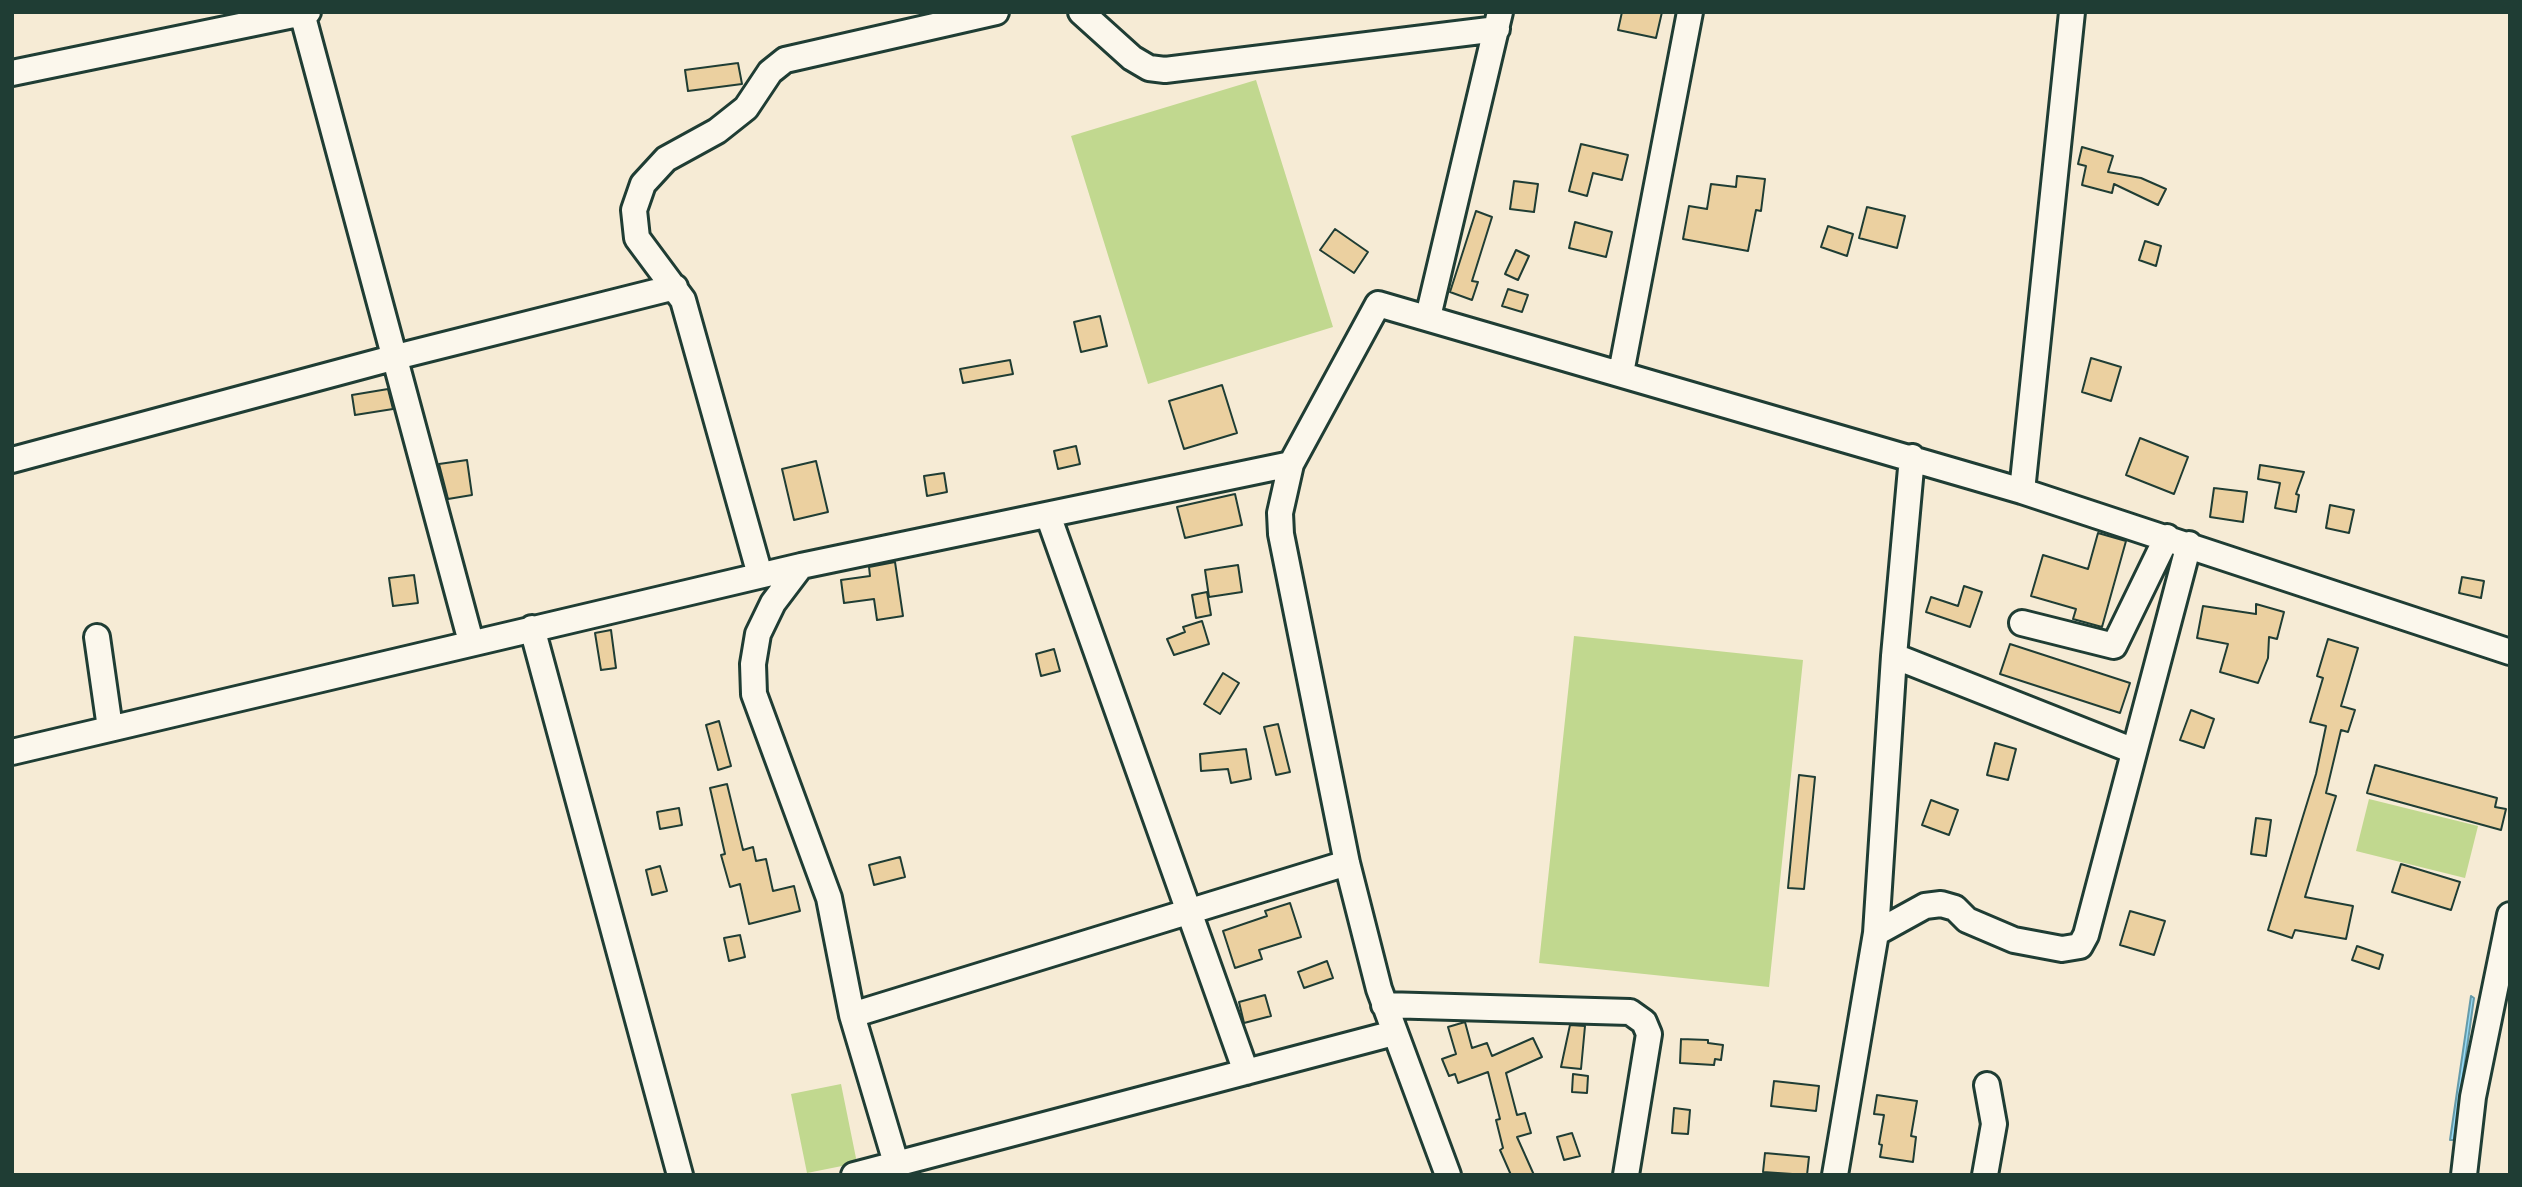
<!DOCTYPE html>
<html>
<head>
<meta charset="utf-8">
<style>
  body { margin:0 }
  #map { position:relative; width:2522px; height:1187px; overflow:hidden; background:#f6ebd5; font-family:"Balsamiq Sans",sans-serif }
  canvas { display:block }
  .frame { position:absolute; inset:0; border:14px solid #1f3d34; pointer-events:none }
</style>
</head>
<body>
<div id="map">
<canvas width="2522" height="1187"></canvas>
<div class="frame"></div>
</div>
<script>
const g = document.querySelector('canvas').getContext('2d');
g.lineJoin = 'round';
function fillPath(path, color) {
  g.fillStyle = color;
  g.fill(path, 'evenodd');
}
function poly(rows) {
  const path = new Path2D();
  for (const r of rows) {
    path.moveTo(r[0], r[1]);
    for (let i = 2; i < r.length; i += 2) path.lineTo(r[i], r[i + 1]);
  }
  return path;
}
function trace(path, color, width, dash) {
  g.strokeStyle = color;
  g.lineWidth = width;
  g.lineCap = dash ? 'butt' : 'round';
  g.setLineDash(dash || []);
  g.stroke(path);
}
const green = poly([
  [1256,80,1333,327,1148,384,1071,136],
  [1574,636,1803,660,1769,987,1539,963],
  [2369,799,2478,826,2465,878,2356,851],
  [841,1084,857,1163,807,1173,791,1094]
]);
const water = poly([
  [2471,996,2474,998,2454,1140,2450,1140,2471,996]
]);
const building = poly([
  [1622,12,1662,12,1656,38,1618,30,1622,12],
  [738,63,742,84,688,91,685,70,738,63],
  [1581,144,1628,155,1622,180,1593,173,1587,196,1569,191,1581,144],
  [2082,147,2113,156,2108,172,2141,178,2166,189,2158,205,2114,184,2112,193,2082,185,2086,166,2078,164,2082,147],
  [1737,176,1765,179,1761,211,1756,210,1748,251,1683,239,1689,206,1707,209,1711,184,1736,187,1737,176],
  [1514,181,1538,184,1534,212,1510,209,1514,181],
  [1867,207,1905,216,1897,248,1859,238,1867,207],
  [1476,211,1492,217,1472,281,1478,282,1472,300,1450,292,1476,211],
  [1575,222,1612,232,1606,257,1569,248,1575,222],
  [1828,226,1853,234,1847,256,1821,247,1828,226],
  [1335,229,1368,252,1354,273,1320,250,1335,229],
  [2145,241,2161,246,2156,266,2139,260,2145,241],
  [1516,250,1529,256,1518,280,1505,274,1516,250],
  [1508,289,1528,295,1522,312,1502,306,1508,289],
  [1100,316,1107,346,1081,352,1074,322,1100,316],
  [2091,358,2121,367,2111,401,2082,392,2091,358],
  [1010,360,1013,374,963,383,960,369,1010,360],
  [1222,385,1237,433,1184,449,1169,401,1222,385],
  [388,389,393,409,355,415,352,395,388,389],
  [2140,438,2188,457,2174,494,2126,475,2140,438],
  [1076,446,1080,464,1058,469,1054,451,1076,446],
  [467,460,472,495,448,499,439,464,467,460],
  [816,461,828,512,794,520,782,469,816,461],
  [2260,465,2304,472,2296,494,2299,495,2296,512,2275,508,2280,483,2258,479,2260,465],
  [944,473,947,492,927,496,924,476,944,473],
  [2214,488,2247,492,2243,522,2210,517,2214,488],
  [1235,494,1242,525,1185,538,1177,507,1235,494],
  [2330,505,2354,510,2349,533,2326,528,2330,505],
  [2098,533,2126,541,2102,627,2073,619,2076,609,2031,596,2043,555,2088,569,2098,533],
  [895,562,903,616,877,620,874,599,844,603,841,580,870,576,869,567,895,562],
  [1238,565,1242,592,1209,597,1205,570,1238,565],
  [414,575,418,603,393,606,389,578,414,575],
  [2462,577,2484,581,2481,598,2459,593,2462,577],
  [1964,586,1982,592,1970,627,1926,612,1931,597,1958,606,1964,586],
  [1207,592,1211,615,1196,618,1192,595,1207,592],
  [2256,604,2284,612,2277,639,2269,637,2268,658,2258,683,2220,672,2228,644,2197,638,2203,606,2256,614,2256,604],
  [1202,621,1209,644,1174,655,1167,639,1185,632,1183,627,1202,621],
  [611,630,616,668,601,670,595,633,611,630],
  [2328,639,2358,648,2341,706,2355,710,2348,732,2341,730,2326,793,2336,796,2305,897,2353,906,2346,939,2295,930,2292,938,2268,930,2316,774,2326,726,2310,722,2323,678,2317,676,2328,639],
  [2010,644,2130,683,2120,713,2000,674,2010,644],
  [1054,649,1060,671,1041,676,1036,654,1054,649],
  [1223,673,1239,683,1220,714,1204,704,1223,673],
  [2191,710,2214,719,2204,748,2180,740,2191,710],
  [719,721,731,766,718,770,706,725,719,721],
  [1278,724,1290,772,1276,775,1264,727,1278,724],
  [1995,743,2016,749,2008,780,1987,775,1995,743],
  [1246,749,1251,779,1231,783,1228,769,1201,771,1200,754,1246,749],
  [2375,765,2497,798,2495,807,2506,809,2501,830,2367,793,2375,765],
  [1799,775,1815,777,1804,889,1788,888,1799,775],
  [727,784,743,850,753,847,756,861,766,859,773,891,794,886,800,911,749,924,740,884,730,887,721,855,725,854,710,788,727,784],
  [1931,800,1958,810,1949,835,1922,825,1931,800],
  [679,808,682,825,660,829,657,812,679,808],
  [2256,818,2271,820,2266,856,2251,854,2256,818],
  [900,857,905,877,874,885,869,865,900,857],
  [2401,864,2460,882,2451,910,2392,892,2401,864],
  [660,866,667,891,652,895,646,870,660,866],
  [1290,903,1301,937,1259,950,1262,959,1235,968,1223,931,1267,916,1265,911,1290,903],
  [2130,911,2165,921,2154,955,2120,945,2130,911],
  [740,935,745,957,729,961,724,938,740,935],
  [2357,946,2383,955,2379,969,2352,960,2357,946],
  [1327,961,1333,978,1304,988,1298,972,1327,961],
  [1265,995,1271,1016,1244,1023,1239,1002,1265,995],
  [1465,1022,1472,1048,1487,1043,1492,1056,1533,1038,1542,1057,1506,1073,1517,1115,1525,1113,1531,1133,1517,1137,1534,1175,1511,1175,1500,1150,1503,1148,1496,1120,1500,1119,1488,1072,1458,1083,1455,1074,1449,1076,1442,1059,1456,1054,1448,1027,1465,1022],
  [1570,1025,1585,1026,1581,1069,1561,1067,1570,1025],
  [1681,1039,1708,1040,1708,1043,1723,1045,1721,1060,1715,1059,1714,1065,1680,1063,1681,1039],
  [1573,1074,1588,1076,1587,1093,1572,1092,1573,1074],
  [1774,1081,1819,1086,1816,1111,1771,1106,1774,1081],
  [1877,1095,1917,1101,1911,1136,1916,1137,1913,1162,1880,1157,1882,1145,1879,1144,1884,1115,1874,1114,1877,1095],
  [1674,1108,1690,1110,1688,1134,1672,1133,1674,1108],
  [1572,1133,1580,1156,1564,1160,1557,1137,1572,1133],
  [1765,1153,1809,1157,1807,1175,1763,1172,1765,1153]
]);
const minor = poly([
  [1081,12,1132,58,1149,68,1165,70,1497,29],
  [302,13,471,642],
  [12,73,308,12],
  [1428,317,1500,12],
  [1621,373,1690,12],
  [12,460,396,357,675,287],
  [2022,491,2072,12],
  [1048,515,1246,1072],
  [801,566,773,603,758,634,753,664,754,694,829,898,852,1015,896,1163],
  [760,575,683,300,637,238,634,210,643,184,666,159,717,131,746,108,770,72,785,60,996,12],
  [2022,623,2114,646,2167,537],
  [532,628,680,1175],
  [97,637,110,728],
  [1894,656,2134,751],
  [12,752,801,566,1291,464],
  [1876,933,1925,906,1941,904,1955,908,1967,920,2014,940,2062,949,2080,946,2086,935,2189,544],
  [1384,1005,1630,1012,1644,1022,1649,1034,1626,1175],
  [852,1015,1347,863],
  [854,1175,1394,1033],
  [1448,1175,1379,989,1347,863,1281,534,1280,513,1291,464,1378,304,2022,491,2510,652],
  [1835,1175,1876,933,1894,656,1912,457],
  [1985,1175,1994,1124,1987,1085],
  [2464,1175,2473,1097,2510,915]
]);
fillPath(green, '#c1d88f');
fillPath(water, '#95daf7');
trace(water, '#669ba9', 2);
fillPath(building, '#ebd0a0');
trace(building, '#1f3d34', 2);
trace(minor, '#1f3d34', 30);
trace(minor, '#fbf7ec', 24);
</script>
</body>
</html>
